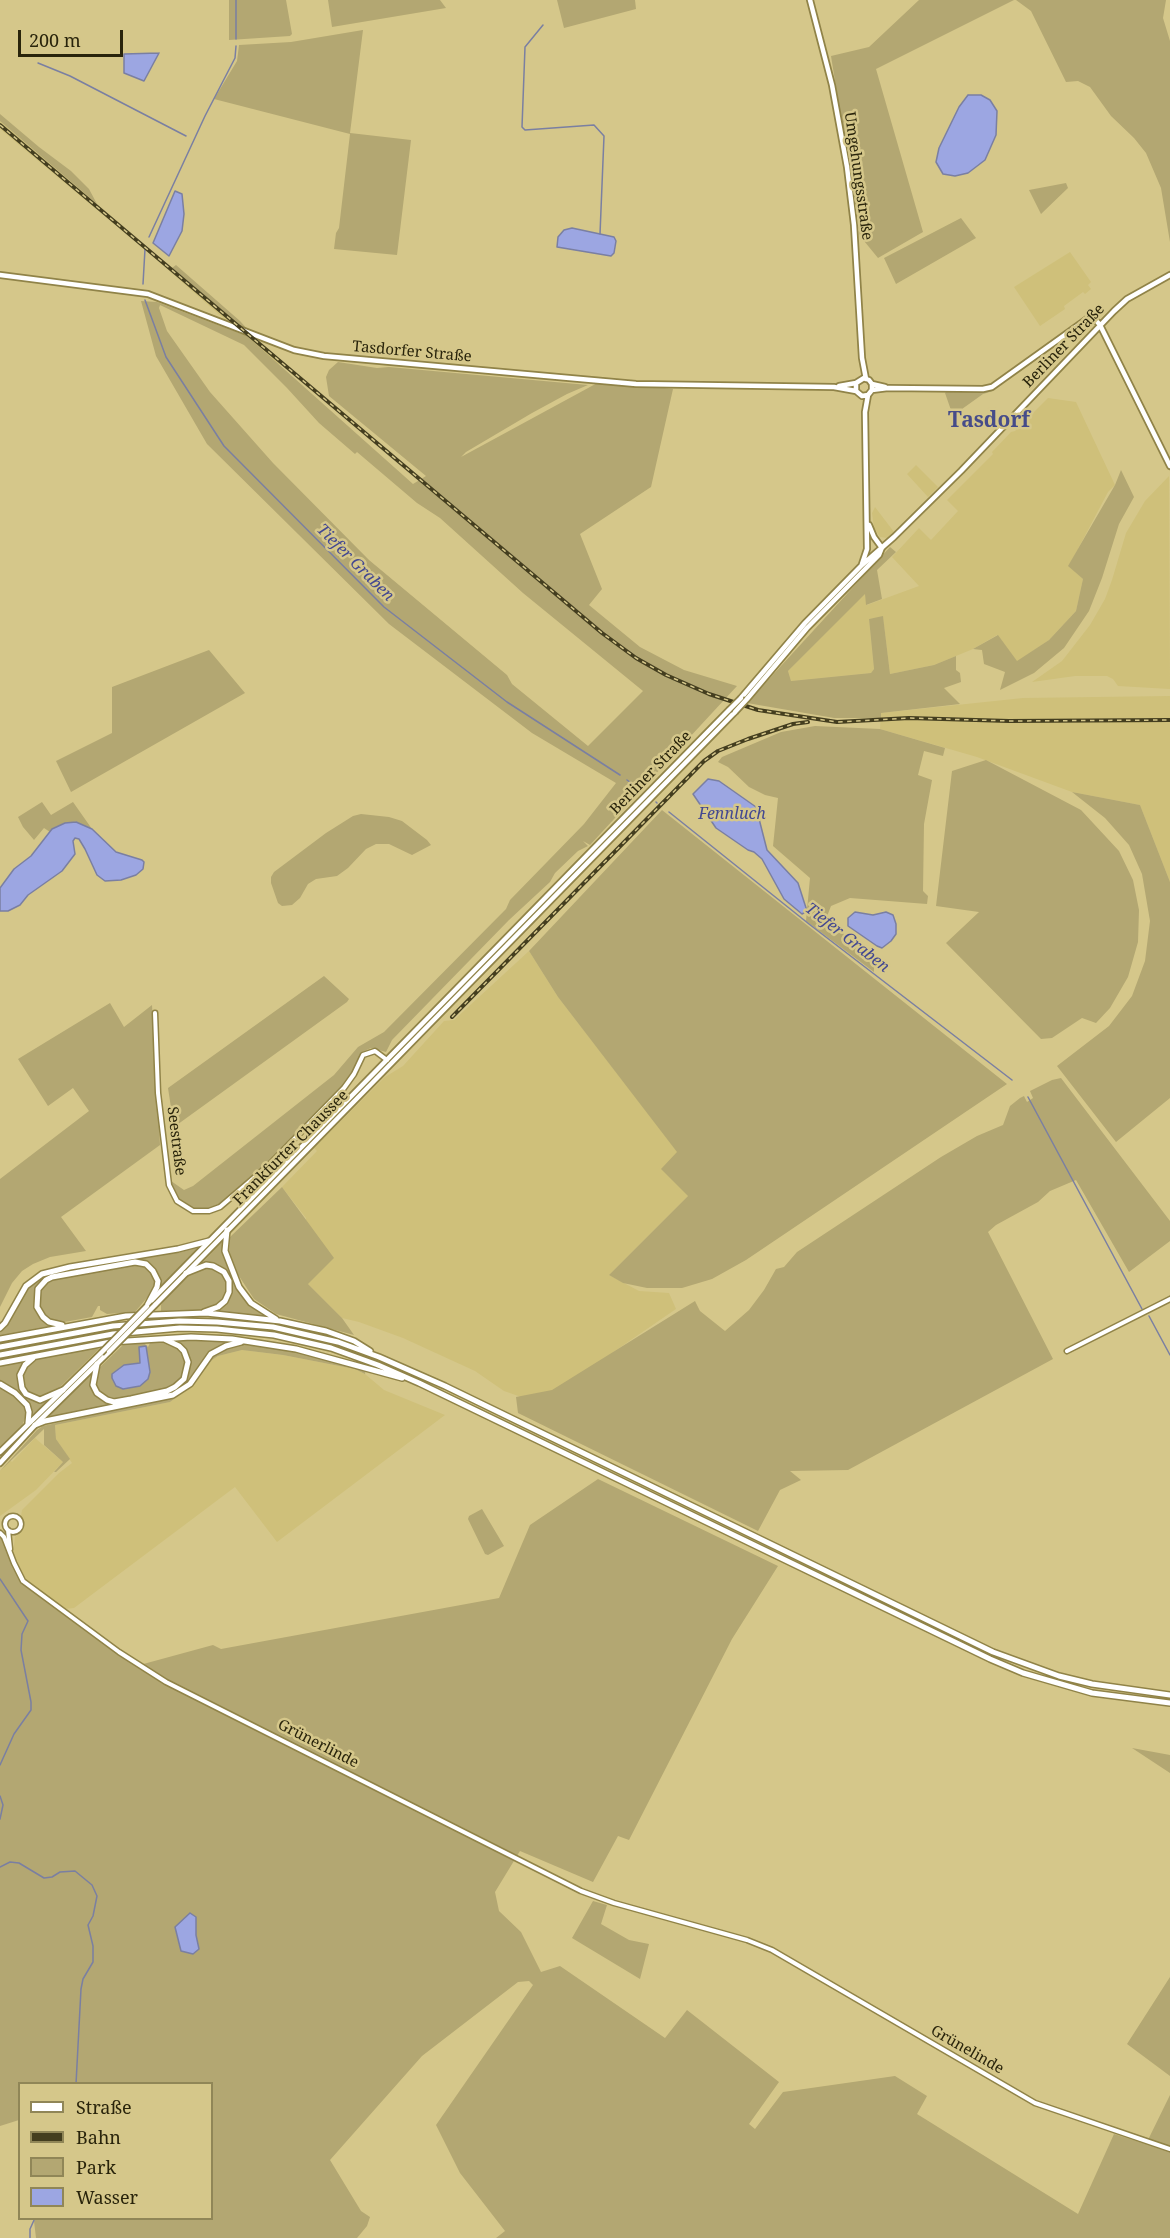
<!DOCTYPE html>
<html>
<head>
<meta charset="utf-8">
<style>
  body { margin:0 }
  #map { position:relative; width:1170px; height:2238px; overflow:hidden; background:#d5c78a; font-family:"Noto Serif",serif }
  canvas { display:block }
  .legend { position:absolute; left:18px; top:2082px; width:195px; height:138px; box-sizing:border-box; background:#d5c78a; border:2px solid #908657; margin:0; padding:8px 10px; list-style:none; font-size:18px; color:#29240b }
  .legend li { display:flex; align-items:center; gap:12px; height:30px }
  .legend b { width:30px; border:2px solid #908657 }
  .scale { position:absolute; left:18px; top:30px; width:105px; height:27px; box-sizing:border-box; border:3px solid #29240b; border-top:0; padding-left:8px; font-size:18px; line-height:21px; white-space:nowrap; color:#29240b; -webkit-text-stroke:4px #d5c78a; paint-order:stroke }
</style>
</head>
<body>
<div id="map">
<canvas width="1170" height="2238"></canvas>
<ul class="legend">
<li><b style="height:8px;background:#fff"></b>Straße</li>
<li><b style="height:8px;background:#443e1f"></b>Bahn</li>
<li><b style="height:16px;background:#b3a772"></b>Park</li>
<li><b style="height:16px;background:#9ca6e2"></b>Wasser</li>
</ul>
<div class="scale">200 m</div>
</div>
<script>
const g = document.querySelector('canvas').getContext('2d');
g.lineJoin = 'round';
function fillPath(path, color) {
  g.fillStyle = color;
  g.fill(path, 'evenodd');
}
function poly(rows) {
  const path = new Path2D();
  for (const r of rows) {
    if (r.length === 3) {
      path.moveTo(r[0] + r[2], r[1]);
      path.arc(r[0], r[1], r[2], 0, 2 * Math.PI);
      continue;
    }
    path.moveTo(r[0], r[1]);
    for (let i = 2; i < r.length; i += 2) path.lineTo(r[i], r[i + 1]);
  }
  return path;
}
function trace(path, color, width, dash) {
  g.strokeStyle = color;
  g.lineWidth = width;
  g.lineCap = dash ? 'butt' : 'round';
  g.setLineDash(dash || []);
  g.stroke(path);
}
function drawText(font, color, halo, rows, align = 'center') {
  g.font = font + ' "Noto Serif",serif';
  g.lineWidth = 5;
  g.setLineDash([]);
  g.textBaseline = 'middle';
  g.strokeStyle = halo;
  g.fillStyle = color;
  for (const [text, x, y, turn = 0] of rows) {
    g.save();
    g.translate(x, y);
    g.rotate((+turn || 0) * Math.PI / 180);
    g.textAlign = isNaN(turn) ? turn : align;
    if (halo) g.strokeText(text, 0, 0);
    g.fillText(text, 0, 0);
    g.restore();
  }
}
const built = poly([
  [0,121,177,273,283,362,277,365,143,248,0,129],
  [1070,252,1091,282,1088,285,1091,289,1085,294,1083,292,1064,306,1065,309,1040,326,1014,287],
  [1048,398,1076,402,1115,485,1108,492,1069,566,1083,579,1076,611,1049,640,1017,662,997,635,973,649,934,665,890,674,883,617,869,619,874,669,871,673,791,681,788,671,865,593,867,605,919,586,892,557,919,528,931,540,958,511,947,500,993,454,992,452,1011,432,1015,431],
  [916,465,938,487,928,497,907,474],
  [1169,476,1170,689,1118,686,1113,679,1107,676,1075,676,1032,682,1062,661,1090,625,1105,599,1112,580,1126,533,1145,501],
  [875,507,894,532,887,538,880,537,874,528,872,513],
  [1170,696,1170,882,1140,805,1072,792,977,757,880,729,881,713,1023,698],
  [529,951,558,997,678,1152,688,1196,609,1275,639,1291,669,1293,676,1309,558,1390,527,1399,504,1391,475,1371,403,1338,359,1322,342,1318,308,1284,306,1218,282,1187,317,1151,314,1148,385,1077,403,1066,444,1021,454,1020],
  [242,1350,283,1355,355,1369,365,1374,384,1390,445,1415,277,1542,235,1487,74,1608,64,1609,26,1581,17,1568,13,1553,15,1537,24,1528,21,1516,22,1510,59,1473,72,1463,56,1439,55,1425,170,1402,193,1385,212,1360,218,1356],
  [35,1438,63,1462,36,1490,0,1516,0,1471,10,1460,12,1462]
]);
const green = poly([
  [229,0,286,0,292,34,290,36,229,40],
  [328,0,440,0,446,8,332,27],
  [557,0,635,0,636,9,564,28],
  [919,0,1014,0,876,69,923,232,878,258,860,236,831,56,869,47],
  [1016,0,1166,0,1163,18,1170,41,1170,242,1161,188,1146,153,1134,138,1111,116,1090,87,1078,81,1066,82,1031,11],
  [363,30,350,133,411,140,397,255,334,249,336,233,339,228,350,134,214,99,237,61,239,45,291,42],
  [0,114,39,147,71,171,89,189,97,204,0,121],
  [1066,183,1068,188,1041,214,1029,190],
  [961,218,976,238,896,284,884,258],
  [176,265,240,321,249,331,244,329,172,268],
  [141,301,157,302,247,336,413,484,426,476,329,396,326,377,329,370,338,362,377,368,389,367,588,385,567,394,532,413,466,452,461,457,601,381,673,389,651,487,580,534,602,589,589,605,640,647,684,670,737,686,590,845,583,841,588,846,578,851,555,873,550,882,509,920,392,1040,386,1052,371,1048,362,1052,352,1074,342,1088,262,1168,221,1204,204,1210,189,1207,179,1199,172,1188,171,1181,184,1190,193,1186,334,1075,358,1047,384,1032,506,909,510,900,584,824,616,783,532,733,389,624,207,444,156,356],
  [160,305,244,345,287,388,319,423,355,454,357,452,417,503,440,518,523,593,643,691,588,746,512,684,507,675,369,560,273,463,210,392,167,331,159,308],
  [991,390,993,391,983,394,955,414,952,413,945,393,947,391],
  [1121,470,1134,497,1119,524,1102,578,1089,611,1064,648,1034,673,1000,690,1005,672,984,664,982,650,973,649,998,635,1017,661,1049,640,1076,611,1083,579,1068,566,1115,485],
  [890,547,896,552,877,570,882,599,866,605,865,594,788,671,791,681,871,673,874,669,869,619,883,616,890,674,934,665,956,656,956,670,960,673,961,682,944,688,960,704,881,713,881,718,834,718,747,703],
  [209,650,245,693,71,792,56,761,112,733,112,687],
  [815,726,880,729,945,748,943,756,924,751,918,775,932,780,924,824,923,891,928,896,927,904,850,898,831,906,826,919,874,959,874,972,806,921,810,878,773,846,778,798,765,795,749,787,728,767,718,762,722,757,781,732],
  [986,760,1081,810,1119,851,1133,880,1139,910,1138,942,1128,977,1110,1008,1096,1023,1082,1018,1052,1038,1041,1039,946,943,979,912,936,906,952,771],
  [1072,792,1140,805,1170,882,1170,1098,1116,1142,1057,1066,1109,1026,1132,996,1145,961,1150,921,1142,874,1129,845,1105,818],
  [42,802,51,815,73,802,92,829,76,822,52,829,50,832,44,828,34,840,23,827,18,817],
  [662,810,1007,1084,746,1260,712,1279,682,1288,647,1288,623,1283,609,1275,688,1196,661,1169,677,1152,558,997,529,951],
  [361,814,389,817,402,821,427,840,431,845,412,855,389,844,376,844,366,849,348,868,337,876,316,879,308,884,300,898,292,905,282,906,278,903,271,883,271,877,274,872,326,833,353,816],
  [324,976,349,999,347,1002,174,1127,168,1088],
  [110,1003,124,1027,152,1005,160,1145,61,1217,86,1251,50,1257,33,1264,22,1271,12,1283,0,1307,0,1179,89,1111,73,1088,48,1106,18,1059],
  [1061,1078,1170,1221,1170,1241,1129,1272,1076,1180,1050,1191,1038,1202,996,1225,988,1232,1053,1359,848,1470,790,1471,801,1480,780,1490,758,1531,518,1413,516,1397,552,1390,695,1301,700,1311,725,1331,749,1310,764,1290,776,1269,784,1267,797,1252,941,1157,977,1136,1003,1125,1010,1106,1020,1098,1024,1096,1027,1102,1033,1098,1030,1091,1052,1080],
  [282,1187,334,1258,308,1284,342,1318,354,1335,276,1314,254,1299,237,1273,229,1254,230,1237],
  [223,1241,224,1256,238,1288,271,1318,212,1312,227,1302,231,1293,232,1284,221,1267,214,1264,202,1263],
  [203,1245,158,1292,160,1281,156,1270,147,1263,134,1259,181,1252],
  [135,1264,145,1266,154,1276,155,1281,152,1292,135,1312,107,1314,100,1310,100,1306,98,1306,92,1317,59,1323,44,1316,39,1306,40,1290,53,1278],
  [210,1267,222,1273,227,1280,228,1292,221,1304,203,1310,161,1311,161,1305,164,1300,193,1272,196,1269],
  [53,1272,53,1275,36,1289,34,1302,40,1317,48,1323,57,1326,0,1337,0,1332,6,1325,25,1290,42,1276],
  [168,1339,231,1340,212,1350,185,1384,169,1394,168,1393,182,1385,186,1379,190,1365,185,1349],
  [160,1340,174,1344,185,1356,186,1372,179,1383,160,1392,114,1400,105,1398,96,1389,95,1379,97,1370,125,1343,143,1342,148,1347,151,1341],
  [238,1344,298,1352,366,1369,365,1374,355,1369,283,1355,242,1350,218,1356,212,1360,193,1385,170,1402,55,1425,56,1439,70,1459,56,1472,54,1472,63,1462,44,1445,44,1429,0,1471,37,1430,43,1426,175,1397,190,1386,211,1357,220,1350],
  [92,1348,99,1349,58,1389,50,1395,36,1397,26,1391,23,1385,22,1374,25,1367,32,1361,42,1357],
  [29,1359,22,1365,18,1374,20,1387,39,1401,48,1400,32,1416,29,1404,20,1394,0,1382,0,1365],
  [94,1370,91,1384,95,1394,103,1402,117,1404,45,1419],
  [0,1386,11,1392,23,1403,27,1414,21,1428,0,1450],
  [598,1479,778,1566,732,1639,629,1840,618,1836,593,1882,520,1851,495,1892,499,1911,521,1932,541,1972,560,1966,665,2038,687,2010,779,2082,749,2124,755,2129,783,2092,895,2076,927,2096,917,2114,1078,2214,1114,2134,1146,2144,1170,2095,1170,2238,496,2238,505,2231,460,2173,436,2125,533,1985,529,1981,518,1982,422,2056,330,2160,361,2211,370,2217,367,2226,357,2238,36,2238,34,2221,36,2219,212,2218,212,2084,20,2084,19,2120,0,2126,0,1536,4,1539,8,1555,21,1582,88,1633,136,1666,213,1645,221,1649,499,1598,530,1525],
  [196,1917,196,1935,198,1944,175,1927],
  [482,1509,504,1546,488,1555,485,1554,468,1519,469,1516],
  [1132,1748,1170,1755,1170,1773],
  [593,1901,607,1905,601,1924,629,1940,649,1944,640,1979,572,1938],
  [1170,1977,1170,2076,1127,2044]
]);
const water = poly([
  [159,53,144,81,124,73,124,54,159,53],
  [968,95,981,95,990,100,997,111,996,135,985,160,968,173,955,176,943,174,936,162,939,148,959,107,968,95],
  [175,191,182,194,184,214,182,231,169,256,153,243,175,191],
  [572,228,614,237,616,241,614,253,611,256,557,247,558,237,564,230,572,228],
  [708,779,719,781,756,807,767,850,798,883,807,911,802,914,784,899,762,859,754,852,748,850,716,828,693,794,708,779],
  [76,822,92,829,116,852,142,860,144,862,143,869,136,875,121,880,105,881,97,875,85,849,79,839,75,838,73,841,75,854,62,871,28,895,20,905,8,911,0,911,0,888,14,869,31,856,52,829,65,823,76,822],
  [855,912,873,915,886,912,893,915,896,924,896,934,891,941,882,948,877,946,848,926,848,918,855,912],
  [146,1346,150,1372,148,1379,140,1386,123,1389,116,1386,112,1378,112,1374,124,1365,140,1363,139,1347,146,1346],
  [190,1913,196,1917,196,1935,199,1949,193,1954,181,1951,175,1927,190,1913]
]);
const stream = poly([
  [543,25,525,47,522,127,525,130,594,125,604,136,600,234],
  [236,39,236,0],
  [38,63,70,76,186,136],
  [149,237,205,116,235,58,236,46],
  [143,284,145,249],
  [145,300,166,357,224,446,384,607,507,702,620,775],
  [627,780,637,787],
  [656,802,657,803],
  [669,812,809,924,1012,1080],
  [1028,1097,1142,1309],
  [1149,1316,1170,1355],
  [0,1579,28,1621,22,1634,21,1650,31,1702,31,1710,14,1734,0,1765],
  [0,1796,3,1805,0,1819],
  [0,1867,10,1862,19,1863,44,1878,52,1877,60,1872,75,1871,92,1885,97,1896,93,1916,88,1925,93,1946,93,1962,83,1979,81,1989,76,2084],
  [30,2238,30,2229,35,2218]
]);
const minor = poly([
  [155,1013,158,1093,169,1185,177,1201,193,1211,209,1211,220,1207,269,1165,344,1088,354,1074,363,1055,375,1051,387,1060],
  [1067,1351,1170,1299],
  [13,1524,8],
  [8,1530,10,1549],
  [0,1533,4,1537,14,1563,23,1581,119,1652,166,1682,581,1891,614,1903,747,1940,772,1950,1035,2103,1170,2149]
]);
const major = poly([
  [810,0,832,85,847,167,854,225,862,358,866,379],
  [0,275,148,294,294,350,324,356,636,384,834,387,856,391],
  [872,384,872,390,868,395,862,396,856,391,856,383,864,378,869,380,872,384,885,387],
  [839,386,856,383],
  [872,390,888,388,983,389,992,387,1087,319,1093,317,1100,325,1170,466],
  [869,525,874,537,882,548],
  [862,564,867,549,865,412,868,395],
  [741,698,805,623,862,565,894,537,961,471,1114,311,1127,299,1170,275],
  [747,699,807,628,879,555,881,550],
  [150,1302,729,710],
  [155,1305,735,712],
  [0,1452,101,1353],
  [0,1463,35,1425,109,1352]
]);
const highway = poly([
  [227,1230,225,1251,239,1287,251,1303,276,1319],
  [186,1273,206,1265,213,1266,224,1272,229,1281,229,1292,225,1301,218,1307,204,1312],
  [62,1325,49,1322,43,1317,37,1307,38,1289,46,1280,52,1277,135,1262,146,1264,153,1271,158,1281,157,1287,147,1306],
  [0,1328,5,1323,26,1286,42,1274,70,1267,178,1249,209,1241],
  [0,1339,126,1316,206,1313,280,1321,326,1331,354,1341,370,1351],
  [0,1347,113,1326,179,1321,217,1322,273,1327,338,1342,379,1357,445,1386,993,1652,1059,1676,1092,1684,1170,1695],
  [0,1355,113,1334,180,1328,217,1329,274,1335,331,1348,378,1365,419,1383,990,1659,1023,1673,1092,1693,1170,1703],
  [33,1358,25,1365,20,1375,22,1388,26,1394,40,1400,63,1390],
  [0,1363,111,1342,191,1337,232,1339,296,1349,402,1378],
  [97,1364,93,1385,97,1393,107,1400,114,1402,131,1399,167,1391,175,1387,184,1379,188,1362,184,1351,179,1346,164,1339],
  [0,1384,15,1393,27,1405,29,1412,28,1423],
  [35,1425,45,1421,173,1395,190,1384,211,1354,226,1346,241,1342]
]);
const rail = poly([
  [0,125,602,633,636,658,666,675,709,694,758,710,837,722,909,718,1009,721,1170,720],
  [452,1017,704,761,718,751,748,739,793,724,808,722]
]);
const majorBridge = poly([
  [729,710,741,698],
  [735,712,747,699],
  [109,1352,155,1305],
  [101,1353,147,1306]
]);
const streetNames = [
  ["Umgehungsstraße",858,176,82],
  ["Berliner Straße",1064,346,-46],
  ["Tasdorfer Straße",412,352,5],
  ["Berliner Straße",651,773,-46],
  ["Seestraße",176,1141,83],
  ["Frankfurter Chaussee",291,1148,-45],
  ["Grünerlinde",318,1744,27],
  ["Grünelinde",967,2050,30]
];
const waterNames = [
  ["Tiefer Graben",355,563,45],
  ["Fennluch",732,814],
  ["Tiefer Graben",847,938,38]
];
const districtNames = [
  ["Tasdorf",989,421]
];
fillPath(built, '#cfc07a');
fillPath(green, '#b3a772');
fillPath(water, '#9ca6e2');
trace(water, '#7a7fa2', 1.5);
trace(stream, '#7a7fa2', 1.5);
trace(minor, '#908348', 7);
trace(major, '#908348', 8);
trace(highway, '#908348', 8);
trace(minor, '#fff', 4);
trace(major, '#fff', 4.5);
trace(highway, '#fff', 5);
trace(rail, '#443e1f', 4);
trace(rail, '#d5c78a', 1.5, [4.5]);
trace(majorBridge, '#908348', 8, []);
trace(majorBridge, '#fff', 4.5);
drawText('15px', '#29240b', '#d5c78a', streetNames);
drawText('italic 16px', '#434891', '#d5c78a', waterNames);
drawText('bold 21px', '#464c89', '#d5c78a', districtNames);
</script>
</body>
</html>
